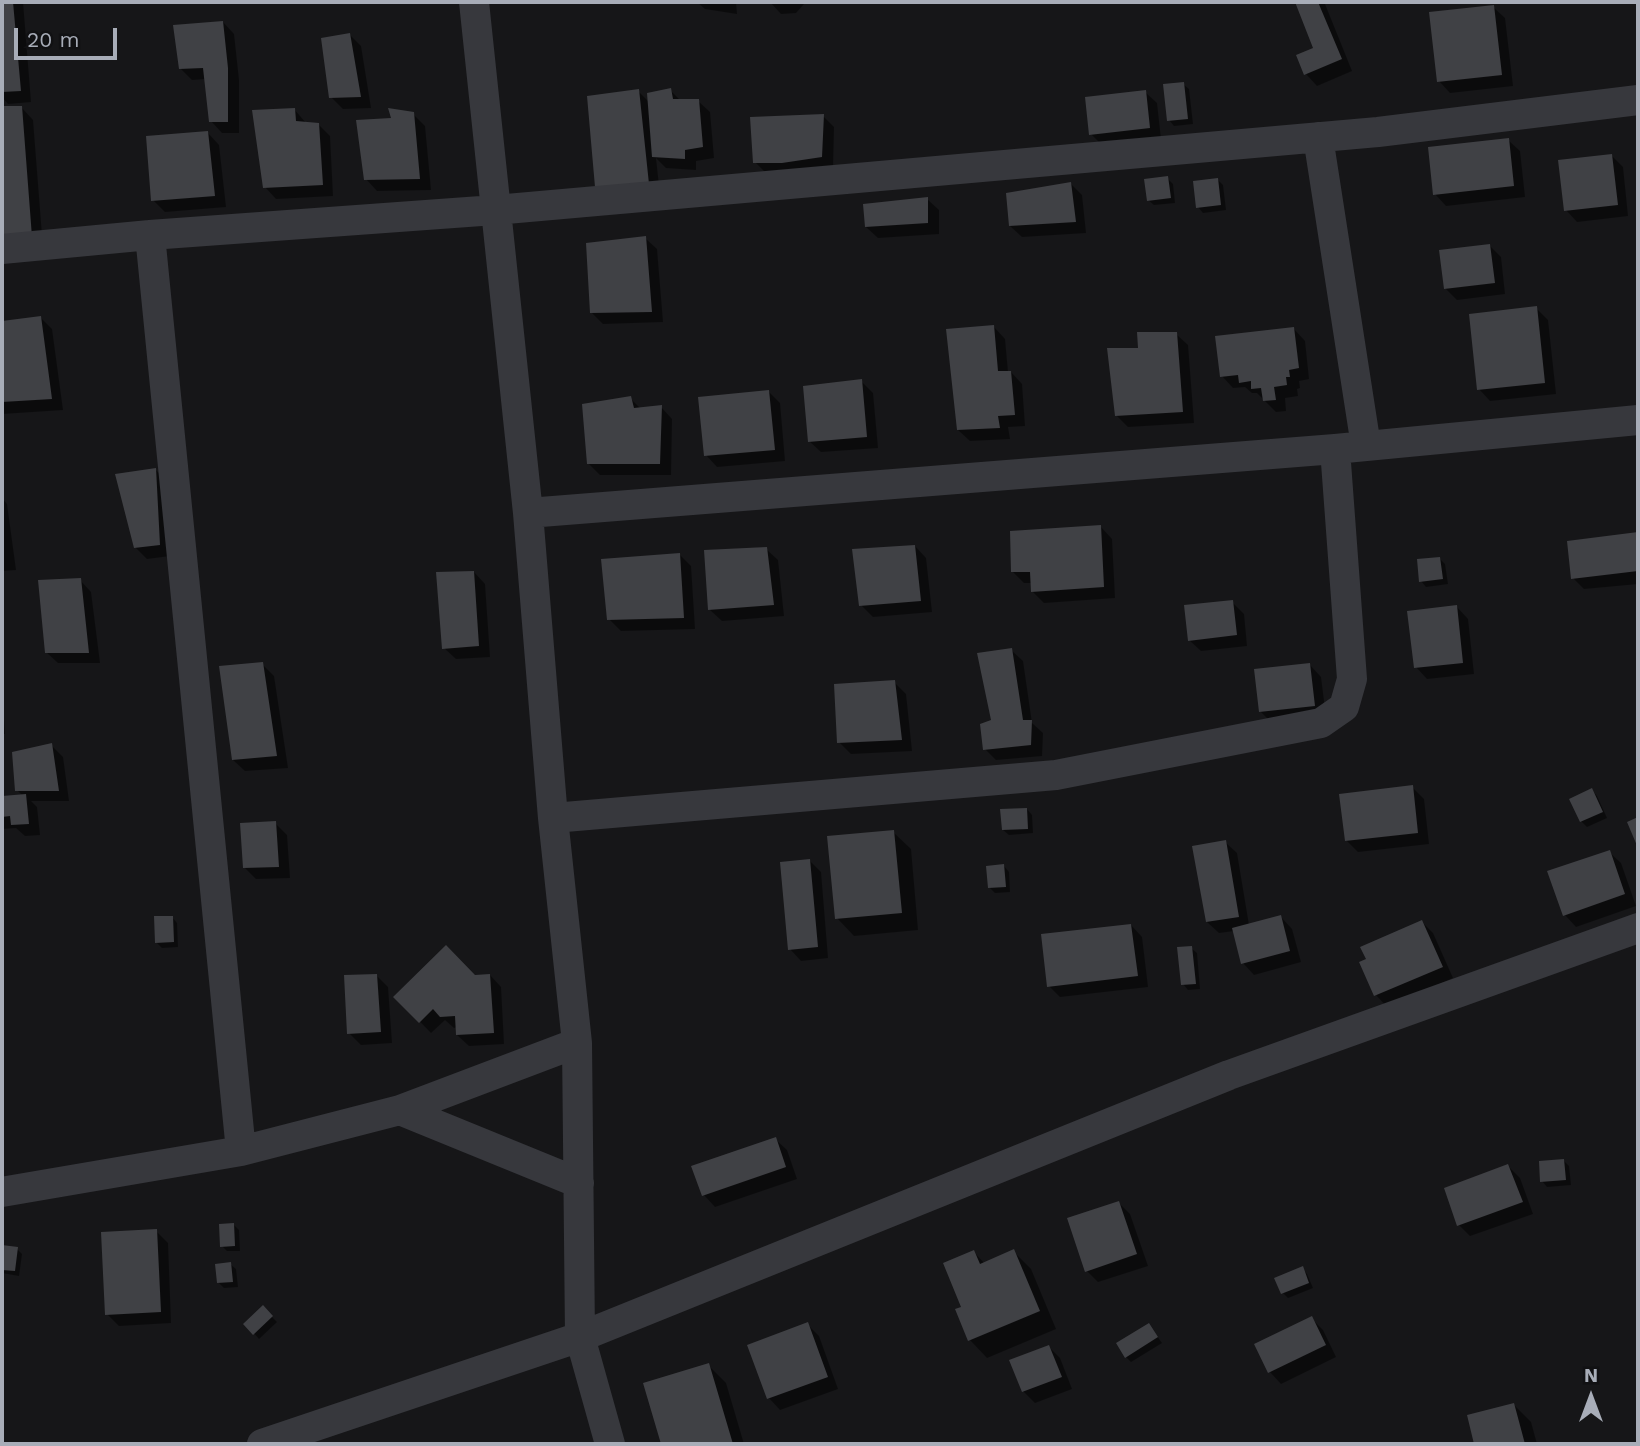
<!DOCTYPE html>
<html>
<head>
<meta charset="utf-8">
<style>
  body { margin:0 }
  #map { position:relative; width:1640px; height:1446px; overflow:hidden; background:#161618; font-family:"Work Sans",sans-serif }
  canvas { display:block }
  .frame { position:absolute; inset:0; border:4px solid #a8adb8; pointer-events:none }
  .north { position:absolute; left:1556px; top:1362px; width:70px; height:70px; -webkit-text-stroke:5px #111113; paint-order:stroke; rotate:0deg; font-size:19px; font-weight:700; line-height:28px; text-align:center; color:#a8adb8 }
  .north::after { content:''; display:block; margin:auto; width:24px; height:32px; background:#a8adb8; clip-path:polygon(50% 0,100% 100%,50% 72%,0 100%) }
  .scale { position:absolute; left:14px; top:28px; width:103px; height:32px; box-sizing:border-box; border:4px solid #a8adb8; border-top:0; padding-left:9px; font-size:21px; line-height:24px; white-space:nowrap; color:#a8adb8; -webkit-text-stroke:5px #111113; paint-order:stroke }
</style>
</head>
<body>
<div id="map">
<canvas width="1640" height="1446"></canvas>
<div class="frame"></div>
<div class="north">N</div>
<div class="scale">20 m</div>
</div>
<script>
const g = document.querySelector('canvas').getContext('2d');
g.lineJoin = 'round';
function fillPath(path, color) {
  g.fillStyle = color;
  g.fill(path, 'evenodd');
}
function poly(rows) {
  const path = new Path2D();
  for (const r of rows) {
    path.moveTo(r[0], r[1]);
    for (let i = 2; i < r.length; i += 2) path.lineTo(r[i], r[i + 1]);
  }
  return path;
}
function trace(path, color, width, dash) {
  g.strokeStyle = color;
  g.lineWidth = width;
  g.lineCap = dash ? 'butt' : 'round';
  g.setLineDash(dash || []);
  g.stroke(path);
}
const shadow = poly([
  [2,2,23,2,31,102,8,104,2,97],
  [697,2,736,2,737,14,705,9],
  [770,2,839,2,839,4,804,4,796,13,781,14],
  [1296,2,1325,4,1352,71,1317,86,1306,74,1316,49],
  [1493,7,1505,18,1513,86,1450,93,1439,81],
  [223,22,234,34,239,80,239,133,222,133,211,121,206,79,192,80,180,68],
  [349,34,361,46,371,108,343,109,331,97],
  [1183,84,1189,89,1193,124,1174,126,1169,120],
  [670,90,681,101,698,101,710,112,714,158,696,161,696,170,666,168,656,158,660,195,608,198,638,91,649,102],
  [1145,92,1157,103,1161,139,1103,146,1091,134],
  [2,108,22,108,33,120,43,248,2,245],
  [294,109,306,123,319,125,330,136,333,196,276,199,265,187],
  [413,114,425,126,431,190,377,191,366,179],
  [823,116,834,127,833,168,767,174,755,162],
  [208,133,219,145,226,207,165,212,153,200],
  [1508,140,1520,151,1525,197,1446,206,1435,194],
  [1611,155,1623,167,1628,216,1577,222,1566,210],
  [1167,178,1173,184,1175,203,1154,205,1148,200],
  [1218,180,1223,185,1226,210,1203,213,1198,207],
  [1071,184,1082,195,1086,233,1022,237,1010,226],
  [927,199,939,210,939,234,878,238,866,227],
  [645,238,657,249,663,322,603,324,592,313],
  [1490,246,1501,257,1505,294,1457,300,1445,288],
  [1536,308,1548,320,1556,394,1490,401,1479,389],
  [40,317,52,329,63,410,2,414,2,322],
  [994,327,1005,339,1008,372,1011,372,1022,384,1025,426,1008,427,1010,439,970,441,958,430],
  [1294,329,1305,341,1309,379,1299,381,1300,388,1297,389,1298,396,1285,398,1286,411,1276,412,1257,393,1252,393,1245,387,1233,388,1222,376],
  [1176,334,1188,345,1194,423,1128,427,1116,415,1140,350],
  [861,381,873,393,878,448,821,452,809,441],
  [769,392,780,403,785,461,717,467,706,455],
  [630,398,641,409,661,407,672,419,671,475,600,475,589,464],
  [156,470,167,482,170,556,147,559,135,547],
  [2,498,7,504,16,570,2,571],
  [1101,527,1112,539,1115,598,1044,603,1032,591,1032,583,1024,583,1013,572],
  [1638,534,1638,584,1584,589,1573,578,1569,542],
  [915,546,926,558,932,612,873,617,861,605],
  [766,549,778,560,784,616,722,621,710,610],
  [680,555,691,566,695,629,621,631,609,619],
  [1440,559,1445,564,1448,584,1426,587,1421,581],
  [474,572,485,584,490,657,456,659,444,648],
  [80,580,91,592,100,663,58,663,46,652],
  [1232,602,1244,614,1247,646,1201,651,1189,640],
  [1457,607,1468,619,1474,674,1427,679,1416,667],
  [1011,650,1023,661,1032,723,1043,733,1042,756,996,760,985,749],
  [262,664,274,676,288,768,245,771,233,760],
  [1310,665,1321,677,1326,717,1272,723,1260,711],
  [894,682,906,694,912,751,851,754,839,742],
  [2,690,5,734,2,734],
  [51,745,63,757,69,801,31,801,37,807,40,835,25,836,16,828,2,829,2,798,23,796,17,790],
  [1412,787,1424,799,1429,844,1358,852,1346,840],
  [1592,790,1597,796,1607,818,1587,827,1581,821],
  [1027,809,1032,815,1033,833,1009,835,1003,830],
  [275,823,287,835,290,878,256,879,245,868],
  [893,832,911,849,918,930,854,936,837,918],
  [1225,842,1237,853,1249,925,1281,917,1292,929,1301,962,1254,975,1243,963,1234,931,1219,933,1207,922],
  [1609,852,1621,863,1636,906,1576,927,1565,915],
  [810,861,821,872,828,958,801,961,790,949],
  [1004,866,1009,872,1010,892,995,893,990,888],
  [172,917,177,923,178,947,162,948,156,942],
  [1422,922,1433,933,1453,978,1387,1007,1376,995,1361,963],
  [1131,925,1142,937,1148,987,1060,997,1049,986],
  [1191,948,1197,953,1200,989,1188,990,1183,984],
  [376,975,388,987,392,1043,361,1045,349,1033],
  [490,975,501,987,504,1044,469,1046,457,1035,457,1027,454,1028,445,1020,431,1033,396,997,474,976],
  [775,1139,787,1150,797,1179,715,1207,704,1195],
  [1564,1161,1569,1166,1571,1185,1547,1187,1542,1181],
  [1508,1166,1520,1178,1533,1214,1470,1236,1459,1225],
  [1119,1203,1130,1214,1148,1266,1098,1282,1087,1271],
  [234,1225,239,1230,240,1251,227,1251,222,1246],
  [156,1231,168,1243,171,1323,119,1326,107,1314],
  [2,1247,17,1249,22,1254,19,1276,2,1273],
  [1013,1251,1031,1269,1056,1329,987,1358,970,1340,964,1307,974,1252,985,1264],
  [230,1264,236,1269,238,1287,224,1288,218,1282],
  [1302,1268,1307,1274,1313,1288,1288,1298,1283,1293],
  [263,1308,277,1322,259,1339,246,1324],
  [1311,1318,1323,1330,1336,1357,1281,1384,1270,1372],
  [807,1324,819,1336,838,1389,780,1410,769,1398],
  [1149,1325,1162,1343,1131,1362,1126,1357],
  [1049,1347,1060,1358,1072,1389,1035,1403,1023,1391],
  [708,1365,726,1383,744,1444,663,1444,645,1384],
  [1514,1405,1531,1422,1537,1444,1476,1444,1469,1416]
]);
const building = poly([
  [2,2,13,2,21,91,2,92],
  [1295,2,1318,2,1342,59,1304,75,1296,55,1313,48],
  [1494,5,1502,75,1437,82,1429,12],
  [223,21,228,68,228,122,209,122,203,68,179,69,173,25],
  [350,33,361,97,329,98,321,38],
  [1184,82,1188,119,1167,121,1163,84],
  [671,88,673,99,699,99,703,147,685,150,685,159,652,157,647,93],
  [639,89,649,184,595,187,587,96],
  [1146,90,1150,128,1089,135,1085,97],
  [2,106,22,106,32,237,2,236],
  [295,108,296,121,319,123,323,185,263,188,252,110],
  [388,108,414,112,420,179,364,180,356,120,391,118],
  [824,114,822,157,782,163,753,163,750,117],
  [208,131,215,196,151,201,146,136],
  [1509,138,1514,186,1433,195,1428,147],
  [1612,154,1618,205,1564,211,1558,160],
  [1168,176,1171,198,1147,201,1144,179],
  [1218,178,1221,205,1196,208,1193,181],
  [1071,182,1076,222,1009,226,1006,193],
  [928,197,928,223,865,227,863,204],
  [646,236,652,312,590,313,586,243],
  [1490,244,1495,283,1444,289,1439,250],
  [1537,306,1545,383,1477,390,1469,314],
  [41,316,52,399,2,402,2,321],
  [994,325,998,371,1011,371,1015,415,998,416,1000,428,957,430,946,329],
  [1294,327,1299,368,1289,370,1290,377,1286,377,1287,385,1274,387,1276,400,1263,401,1261,388,1251,389,1251,381,1239,383,1238,375,1220,377,1215,336],
  [1137,332,1177,332,1183,412,1115,416,1107,348,1138,348],
  [862,379,867,437,808,442,803,386],
  [769,390,775,450,704,456,698,397],
  [631,396,634,408,662,405,660,464,587,464,582,404],
  [156,468,160,545,134,548,115,474],
  [1101,525,1104,587,1031,592,1030,572,1011,572,1010,531],
  [1638,532,1638,571,1571,579,1567,541],
  [915,545,921,601,859,606,852,549],
  [767,547,774,605,708,610,704,550],
  [680,553,684,618,607,620,601,559],
  [1440,557,1443,579,1419,582,1417,559],
  [474,571,479,646,442,649,436,572],
  [81,578,89,653,45,653,38,580],
  [1233,600,1237,635,1188,641,1184,605],
  [1457,605,1463,663,1414,668,1407,611],
  [1012,648,1023,720,1032,720,1031,745,983,750,980,724,991,720,977,653],
  [263,662,277,756,232,760,219,666],
  [1310,663,1315,706,1259,712,1254,669],
  [895,680,902,740,837,743,834,684],
  [52,743,59,791,15,791,12,752],
  [1413,785,1418,833,1345,841,1339,794],
  [1592,788,1603,812,1580,822,1569,799],
  [26,794,29,824,11,825,10,816,2,817,2,796],
  [1027,808,1028,829,1002,830,1000,809],
  [1638,817,1638,848,1627,822],
  [276,821,279,867,243,868,240,823],
  [894,830,902,913,835,919,827,836],
  [1226,840,1239,917,1206,922,1192,846],
  [1610,850,1625,894,1563,916,1547,871],
  [810,859,818,947,788,950,780,862],
  [1004,864,1006,887,988,888,986,866],
  [1281,915,1290,951,1241,964,1232,928],
  [154,916,173,916,174,942,155,943],
  [1422,920,1443,967,1374,996,1359,962,1366,959,1360,947],
  [1131,924,1138,976,1047,987,1041,934],
  [446,945,475,975,490,974,494,1033,456,1035,455,1016,440,1017,433,1009,419,1023,393,997],
  [1192,946,1196,984,1181,985,1177,947],
  [377,974,381,1032,347,1034,344,975],
  [776,1137,786,1167,702,1196,691,1166],
  [1564,1159,1566,1180,1540,1182,1539,1161],
  [1508,1164,1523,1202,1457,1226,1444,1188],
  [1119,1201,1137,1254,1085,1272,1067,1218],
  [234,1223,235,1246,220,1247,219,1224],
  [157,1229,161,1312,105,1315,101,1232],
  [2,1245,18,1247,15,1271,2,1270],
  [1014,1249,1040,1311,968,1341,955,1309,961,1307,943,1263,974,1250,980,1264],
  [231,1262,233,1282,217,1283,215,1264],
  [1303,1266,1309,1283,1281,1294,1274,1278],
  [263,1305,273,1316,253,1335,243,1324],
  [1312,1316,1326,1345,1268,1373,1254,1344],
  [808,1322,828,1377,767,1399,747,1345],
  [1149,1323,1158,1337,1125,1358,1116,1343],
  [1049,1345,1062,1377,1022,1392,1009,1360],
  [709,1363,733,1444,661,1444,643,1383],
  [1514,1403,1525,1444,1474,1444,1467,1415]
]);
const minor = poly([
  [474,2,528,513,553,818,577,1043,580,1337,610,1444],
  [1318,137,1366,446],
  [150,235,241,1151],
  [2,249,150,235,495,210,1378,132,1638,100],
  [528,513,1335,449,1638,420],
  [553,818,1056,775,1321,723,1344,707,1352,679,1335,449],
  [400,1110,579,1183],
  [2,1192,241,1151,400,1110,577,1043],
  [262,1444,580,1337,1229,1075,1638,928]
]);
fillPath(shadow, '#0007');
fillPath(building, '#404145');
trace(minor, '#37383d', 30);
</script>
</body>
</html>
